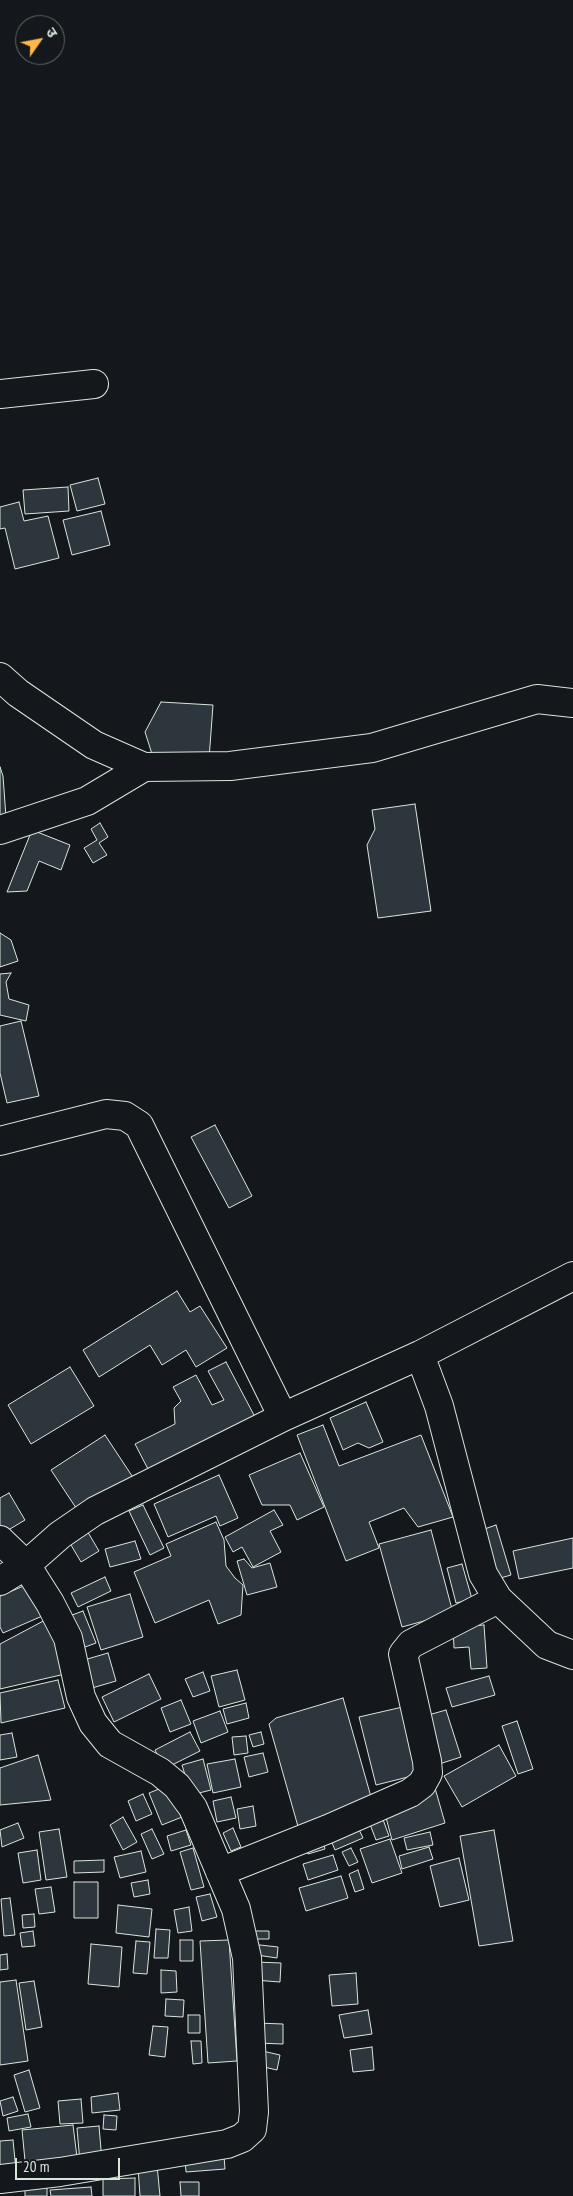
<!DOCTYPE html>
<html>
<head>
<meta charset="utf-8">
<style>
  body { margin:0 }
  #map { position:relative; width:573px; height:2196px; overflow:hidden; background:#14181c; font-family:"PT Sans Narrow","Noto Sans Devanagari",sans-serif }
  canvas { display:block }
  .north { position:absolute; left:15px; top:15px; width:50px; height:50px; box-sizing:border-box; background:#14181c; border:1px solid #626a69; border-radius:50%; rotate:57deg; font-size:14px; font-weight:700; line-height:20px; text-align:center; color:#d8e6dc }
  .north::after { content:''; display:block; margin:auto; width:18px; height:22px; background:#ffb74d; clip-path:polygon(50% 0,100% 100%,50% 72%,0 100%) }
  .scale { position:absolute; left:15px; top:2158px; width:105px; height:22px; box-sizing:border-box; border:2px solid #d8e6dc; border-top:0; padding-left:6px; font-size:15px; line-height:18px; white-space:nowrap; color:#d8e6dc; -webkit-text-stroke:4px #14181c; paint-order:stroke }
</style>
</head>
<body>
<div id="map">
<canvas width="573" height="2196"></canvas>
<div class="north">उ</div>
<div class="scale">20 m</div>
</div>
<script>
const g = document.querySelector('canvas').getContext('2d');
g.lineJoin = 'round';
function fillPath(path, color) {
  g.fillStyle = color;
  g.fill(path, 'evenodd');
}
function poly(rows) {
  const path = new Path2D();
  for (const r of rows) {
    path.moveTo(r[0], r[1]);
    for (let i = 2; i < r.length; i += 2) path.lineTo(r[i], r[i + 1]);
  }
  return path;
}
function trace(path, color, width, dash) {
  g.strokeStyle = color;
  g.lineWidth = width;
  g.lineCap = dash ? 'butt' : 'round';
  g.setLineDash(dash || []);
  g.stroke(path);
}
const building = poly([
  [98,478,105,504,77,511,70,485,98,478],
  [68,487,69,511,25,514,23,490,68,487],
  [19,502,24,521,48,516,59,558,15,569,5,528,0,529,0,507,19,502],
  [101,511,110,545,72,555,63,520,101,511],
  [161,702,213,705,209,759,152,754,145,732,161,702],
  [0,767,3,776,6,817,0,818,0,767],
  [415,804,431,911,378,918,367,845,375,829,372,810,415,804],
  [100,823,108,837,99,843,107,855,93,863,84,848,97,840,91,829,100,823],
  [32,830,70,845,61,870,39,861,27,891,7,892,32,830],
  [0,933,11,940,18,961,0,967,0,933],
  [11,973,6,982,9,999,29,1005,26,1021,0,1015,0,974,11,973],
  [21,1021,39,1096,7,1103,0,1073,0,1026,21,1021],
  [215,1125,252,1196,229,1208,191,1137,215,1125],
  [177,1291,190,1312,200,1306,227,1348,196,1367,186,1350,162,1365,150,1345,99,1377,83,1350,177,1291],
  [226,1362,255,1417,149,1471,135,1444,175,1424,174,1408,181,1401,173,1387,196,1375,212,1405,224,1400,208,1371,226,1362],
  [70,1367,94,1406,31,1444,8,1405,70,1367],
  [366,1402,383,1442,369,1448,358,1443,343,1450,330,1418,366,1402],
  [323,1425,339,1466,421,1435,453,1517,418,1527,404,1508,369,1522,379,1548,346,1561,297,1435,323,1425],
  [105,1435,136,1482,82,1517,51,1470,105,1435],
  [300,1453,324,1507,297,1520,290,1505,262,1505,249,1475,300,1453],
  [219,1475,238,1518,220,1526,216,1516,168,1537,154,1504,219,1475],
  [9,1493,25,1520,0,1535,0,1498,9,1493],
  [143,1505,164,1548,150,1555,129,1511,143,1505],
  [274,1510,283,1525,270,1531,281,1552,253,1567,242,1547,233,1552,225,1537,274,1510],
  [216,1522,224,1540,226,1566,235,1578,243,1585,241,1615,218,1624,209,1600,155,1623,134,1572,171,1556,166,1544,216,1522],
  [496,1525,511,1575,490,1581,476,1532,496,1525],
  [86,1529,99,1551,81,1562,68,1540,86,1529],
  [431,1530,453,1613,402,1627,379,1544,431,1530],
  [573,1538,573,1568,519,1579,513,1551,573,1538],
  [135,1541,141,1559,110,1567,105,1549,135,1541],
  [244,1559,252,1568,270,1563,277,1587,247,1595,237,1561,244,1559],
  [462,1564,472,1599,456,1603,447,1568,462,1564],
  [105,1577,111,1591,78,1607,71,1593,105,1577],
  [33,1582,47,1614,3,1633,0,1627,0,1596,33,1582],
  [130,1594,143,1637,101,1650,87,1607,130,1594],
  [83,1611,96,1643,77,1650,64,1618,83,1611],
  [49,1618,65,1674,0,1689,0,1644,49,1618],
  [484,1625,487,1668,471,1669,469,1647,454,1648,453,1627,484,1625],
  [108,1653,116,1681,92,1688,84,1660,108,1653],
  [237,1670,245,1700,219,1707,211,1676,237,1670],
  [203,1672,210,1691,193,1697,185,1679,203,1672],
  [149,1674,161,1699,114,1722,102,1697,149,1674],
  [489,1676,495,1695,452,1707,446,1688,489,1676],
  [58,1680,65,1708,1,1723,0,1693,58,1680],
  [343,1698,373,1804,299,1830,269,1724,276,1718,343,1698],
  [181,1700,191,1724,170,1732,161,1708,181,1700],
  [246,1703,249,1718,227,1724,223,1709,246,1703],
  [407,1706,420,1774,376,1785,359,1717,407,1706],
  [446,1710,461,1757,433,1766,418,1718,446,1710],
  [220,1711,228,1732,201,1743,193,1721,220,1711],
  [517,1721,533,1769,518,1774,502,1726,517,1721],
  [190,1732,200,1751,164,1769,155,1750,190,1732],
  [261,1732,264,1744,253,1747,249,1735,261,1732],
  [12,1733,17,1757,0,1760,0,1735,12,1733],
  [246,1736,248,1753,234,1755,232,1737,246,1736],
  [499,1745,516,1776,462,1807,444,1776,499,1745],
  [263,1753,268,1772,249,1777,244,1757,263,1753],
  [38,1755,51,1800,0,1805,0,1768,38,1755],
  [203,1759,211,1790,191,1795,182,1765,203,1759],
  [235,1759,241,1787,213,1793,207,1764,235,1759],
  [169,1785,182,1817,162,1825,149,1793,169,1785],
  [435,1788,445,1823,392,1840,384,1810,435,1788],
  [143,1794,152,1814,136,1821,128,1801,143,1794],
  [231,1797,236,1818,217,1822,213,1801,231,1797],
  [253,1806,256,1826,240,1829,237,1809,253,1806],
  [381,1814,389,1836,376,1840,368,1819,381,1814],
  [123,1817,137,1842,123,1850,110,1825,123,1817],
  [355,1821,363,1838,335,1850,328,1833,355,1821],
  [18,1823,24,1838,2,1847,0,1830,18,1823],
  [233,1828,241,1847,231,1851,223,1833,233,1828],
  [59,1829,67,1877,46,1880,39,1832,59,1829],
  [152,1829,164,1854,152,1859,141,1834,152,1829],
  [186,1830,191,1845,171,1851,167,1836,186,1830],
  [494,1830,513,1941,479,1946,460,1836,494,1830],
  [430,1832,433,1845,407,1850,404,1838,430,1832],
  [322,1838,325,1849,308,1854,304,1843,322,1838],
  [390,1839,402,1873,372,1883,360,1849,390,1839],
  [429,1847,433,1859,402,1869,399,1856,429,1847],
  [193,1848,204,1887,191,1890,180,1852,193,1848],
  [351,1848,358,1862,349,1866,342,1852,351,1848],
  [37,1850,41,1880,23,1883,18,1853,37,1850],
  [141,1851,146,1872,120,1878,114,1857,141,1851],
  [333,1855,338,1870,308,1880,303,1864,333,1855],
  [459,1858,469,1900,440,1907,430,1866,459,1858],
  [104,1860,104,1872,74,1873,74,1861,104,1860],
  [358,1870,364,1889,355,1892,349,1874,358,1870],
  [341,1876,348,1898,306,1911,299,1888,341,1876],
  [148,1880,150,1894,134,1897,131,1883,148,1880],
  [74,1882,98,1882,98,1918,74,1918,74,1882],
  [51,1887,55,1912,39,1914,35,1889,51,1887],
  [210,1894,217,1917,202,1921,196,1897,210,1894],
  [10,1898,15,1935,4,1936,1,1899,10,1898],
  [118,1905,152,1909,149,1937,116,1933,118,1905],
  [189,1907,192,1931,178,1933,174,1910,189,1907],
  [34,1914,35,1927,23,1928,22,1915,34,1914],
  [156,1929,170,1930,168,1958,154,1958,156,1929],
  [33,1931,35,1946,22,1947,20,1933,33,1931],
  [252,1931,269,1931,269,1939,253,1939,252,1931],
  [180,1940,193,1940,193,1961,180,1961,180,1940],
  [229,1940,237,2061,208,2063,200,1941,229,1940],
  [136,1941,150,1942,147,1974,133,1973,136,1941],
  [91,1944,122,1947,119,1987,88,1984,91,1944],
  [251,1944,278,1947,277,1958,250,1954,251,1944],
  [7,1954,8,1969,0,1970,0,1955,7,1954],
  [255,1962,281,1963,280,1982,254,1980,255,1962],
  [161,1970,176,1971,177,1992,161,1993,161,1970],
  [356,1973,358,2004,332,2006,329,1975,356,1973],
  [16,1980,28,2061,0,2065,0,1982,16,1980],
  [34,1981,42,2027,26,2030,19,1983,34,1981],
  [166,1999,184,2000,183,2017,165,2016,166,1999],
  [368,2010,372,2034,344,2038,339,2015,368,2010],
  [188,2015,200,2015,200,2033,188,2033,188,2015],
  [257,2023,283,2024,283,2044,256,2043,257,2023],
  [153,2026,168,2027,165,2057,149,2055,153,2026],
  [191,2041,201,2041,202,2063,193,2064,191,2041],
  [372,2047,374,2070,353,2072,350,2050,372,2047],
  [258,2050,280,2055,277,2070,255,2065,258,2050],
  [29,2070,40,2108,25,2112,14,2075,29,2070],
  [118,2093,120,2110,92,2113,91,2097,118,2093],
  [13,2097,18,2111,3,2116,0,2101,13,2097],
  [81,2099,83,2123,60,2124,58,2101,81,2099],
  [28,2114,31,2127,9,2131,7,2118,28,2114],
  [104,2115,117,2116,116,2130,103,2129,104,2115],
  [73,2125,78,2165,26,2171,22,2130,73,2125],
  [99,2126,102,2161,80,2163,77,2128,99,2126],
  [13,2140,16,2170,0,2171,0,2141,13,2140],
  [224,2156,225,2169,186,2172,185,2159,224,2156],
  [157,2165,160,2196,140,2196,138,2167,157,2165],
  [135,2178,135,2196,103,2196,103,2179,135,2178],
  [180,2182,199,2182,199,2196,181,2196,180,2182],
  [25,2186,47,2187,47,2196,25,2196,25,2186],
  [91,2187,92,2196,51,2196,50,2190,91,2187]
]);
const minor = poly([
  [0,394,94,384],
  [0,677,18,693,94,745,144,767,230,766,372,748,537,699,573,703],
  [0,830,87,801,144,767],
  [0,1141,106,1114,125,1116,139,1125,283,1417],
  [420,1355,439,1406,483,1574,498,1599,547,1645,573,1655],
  [0,1540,26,1565,50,1603,68,1638,81,1697,93,1723,110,1744,160,1772,177,1786,193,1808,236,1909,247,1958,254,2112,252,2129,242,2138,227,2144,60,2172,0,2179],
  [0,1581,26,1565,60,1535,95,1511,283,1417,420,1355,573,1276],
  [220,1872,328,1829,410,1793,422,1784,428,1773,427,1761,403,1654,411,1644,498,1599]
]);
fillPath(building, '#2c363c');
trace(building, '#d8e6dc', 1);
trace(minor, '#d8e6dc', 30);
trace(minor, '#14181c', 28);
</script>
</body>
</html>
